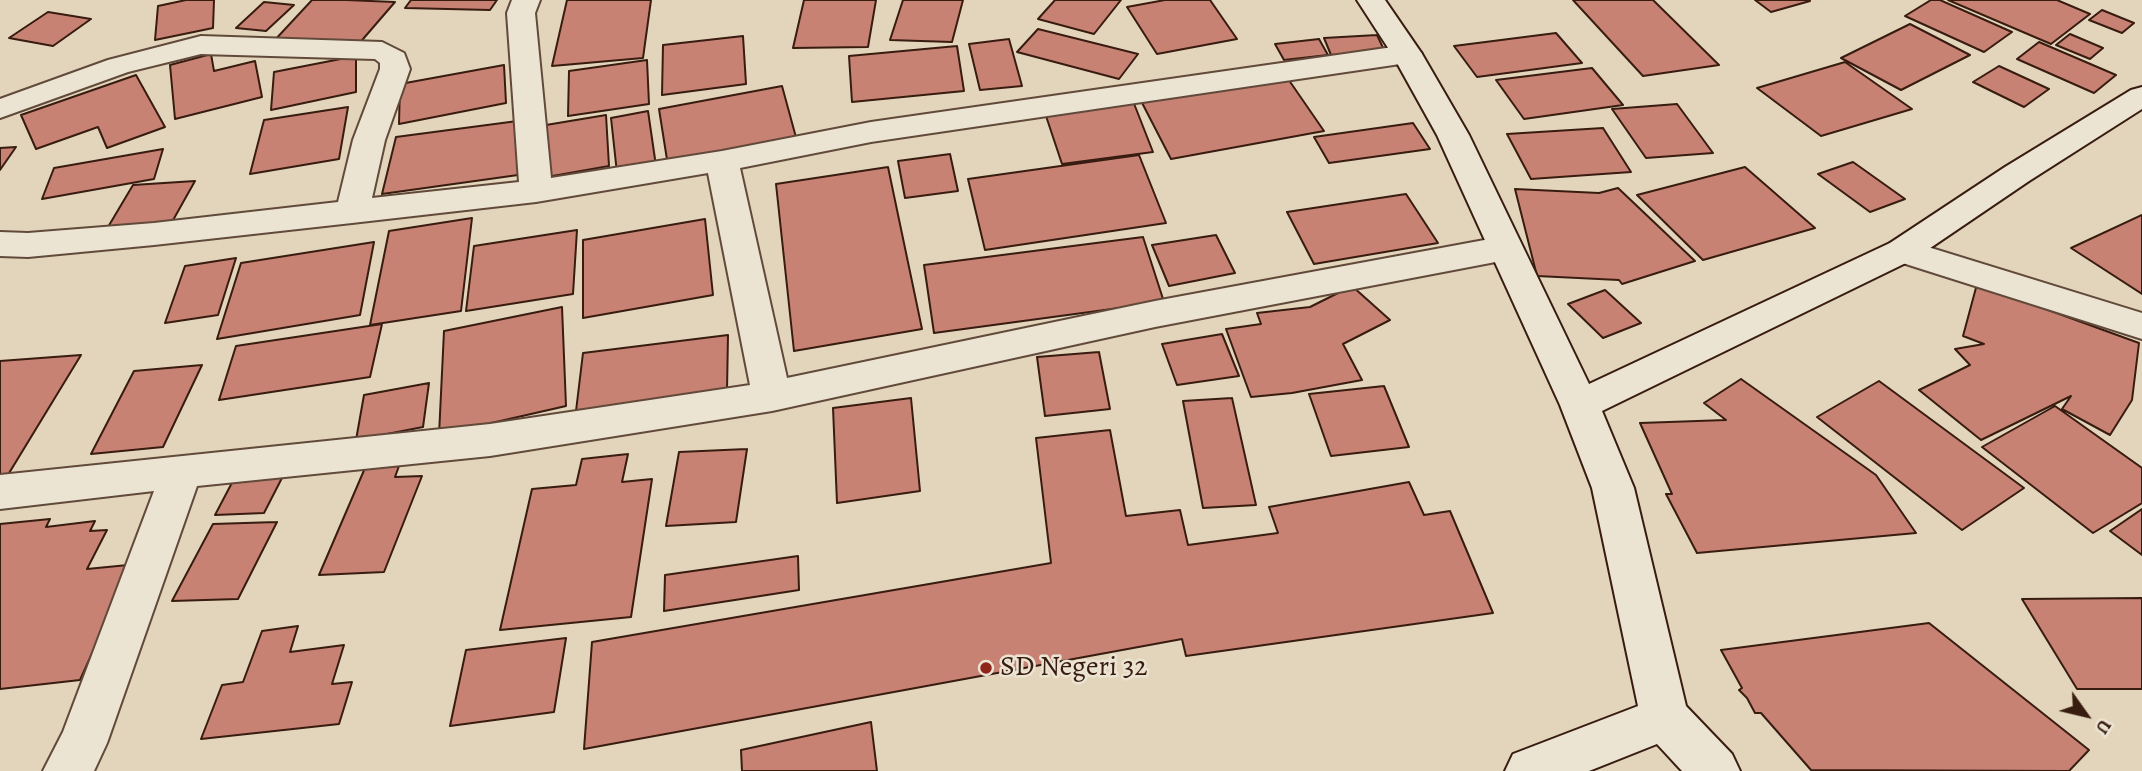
<!DOCTYPE html>
<html>
<head>
<meta charset="utf-8">
<style>
  body { margin:0 }
  #map { position:relative; width:2142px; height:771px; overflow:hidden; background:#e2d5bb; font-family:Alegreya,serif }
  canvas { display:block }
  .north { position:absolute; left:2051px; top:680px; width:70px; height:70px; -webkit-text-stroke:5px #ece4d3; paint-order:stroke; rotate:124deg; font-size:19px; font-weight:700; line-height:28px; text-align:center; color:#381c10 }
  .north::after { content:''; display:block; margin:auto; width:24px; height:32px; background:#381c10; clip-path:polygon(50% 0,100% 100%,50% 72%,0 100%) }
</style>
</head>
<body>
<div id="map">
<canvas width="2142" height="771"></canvas>
<div class="north">U</div>
</div>
<script>
const g = document.querySelector('canvas').getContext('2d');
g.lineJoin = 'round';
function fillPath(path, color) {
  g.fillStyle = color;
  g.fill(path, 'evenodd');
}
function poly(rows) {
  const path = new Path2D();
  for (const r of rows) {
    path.moveTo(r[0], r[1]);
    for (let i = 2; i < r.length; i += 2) path.lineTo(r[i], r[i + 1]);
  }
  return path;
}
function trace(path, color, width, dash) {
  g.strokeStyle = color;
  g.lineWidth = width;
  g.lineCap = dash ? 'butt' : 'round';
  g.setLineDash(dash || []);
  g.stroke(path);
}
function drawText(font, color, halo, rows, align = 'center') {
  g.font = font + ' Alegreya,serif';
  g.lineWidth = 5;
  g.setLineDash([]);
  g.textBaseline = 'middle';
  g.strokeStyle = halo;
  g.fillStyle = color;
  for (const [text, x, y, turn = 0] of rows) {
    g.save();
    g.translate(x, y);
    g.rotate((+turn || 0) * Math.PI / 180);
    g.textAlign = isNaN(turn) ? turn : align;
    if (halo) g.strokeText(text, 0, 0);
    g.fillText(text, 0, 0);
    g.restore();
  }
}
const building = poly([
  [186,0,214,0,213,28,155,40,158,6,186,0],
  [312,0,346,0,395,2,357,46,273,42,312,0],
  [411,0,497,0,490,10,405,8,411,0],
  [567,0,651,0,643,58,552,66,567,0],
  [804,0,876,0,868,47,793,48,804,0],
  [903,0,963,0,952,42,890,40,903,0],
  [1055,0,1121,0,1094,34,1038,19,1055,0],
  [1165,0,1210,0,1237,39,1157,54,1127,7,1165,0],
  [1573,0,1653,0,1719,65,1643,76,1573,0],
  [1755,0,1808,0,1810,1,1771,12,1755,0],
  [1931,0,1940,0,2012,32,1984,52,1905,16,1931,0],
  [1948,0,2057,0,2090,14,2051,44,1948,0],
  [264,2,294,5,266,31,236,28,264,2],
  [2102,10,2134,23,2122,33,2089,20,2102,10],
  [48,12,91,19,53,46,9,38,48,12],
  [1910,24,1970,55,1901,90,1841,58,1910,24],
  [1038,29,1138,54,1119,79,1017,52,1038,29],
  [1556,33,1582,63,1477,77,1454,46,1556,33],
  [2070,34,2103,48,2090,59,2056,45,2070,34],
  [1377,35,1385,52,1331,55,1324,38,1377,35],
  [743,36,746,84,662,95,663,45,743,36],
  [1009,39,1022,86,980,90,969,44,1009,39],
  [1319,39,1328,55,1284,60,1275,44,1319,39],
  [2039,42,2116,75,2094,93,2017,59,2039,42],
  [957,46,964,91,852,102,849,56,957,46],
  [211,54,214,71,255,61,262,97,175,119,170,65,211,54],
  [356,56,356,92,271,110,274,72,356,56],
  [647,60,649,104,568,116,569,71,647,60],
  [1845,62,1912,109,1821,136,1757,88,1845,62],
  [504,65,506,103,399,124,400,84,504,65],
  [1999,66,2049,89,2024,107,1973,82,1999,66],
  [1592,68,1623,105,1524,119,1496,80,1592,68],
  [1284,73,1324,131,1171,159,1139,97,1284,73],
  [136,75,165,127,107,148,98,127,36,149,21,115,136,75],
  [782,86,797,141,668,166,659,109,782,86],
  [1133,101,1153,152,1062,164,1045,113,1133,101],
  [1677,104,1713,153,1646,158,1612,109,1677,104],
  [348,107,339,159,250,174,264,120,348,107],
  [648,111,656,166,617,173,611,118,648,111],
  [606,115,609,166,547,177,546,125,606,115],
  [525,120,518,175,382,194,396,137,525,120],
  [1413,123,1430,149,1329,163,1314,137,1413,123],
  [1603,128,1631,172,1531,179,1507,134,1603,128],
  [16,147,0,170,0,148,16,147],
  [163,149,154,179,42,199,54,168,163,149],
  [950,154,958,191,905,198,898,161,950,154],
  [1139,155,1166,223,985,250,968,179,1139,155],
  [1853,162,1905,199,1870,212,1818,174,1853,162],
  [888,167,922,329,794,351,776,184,888,167],
  [1745,167,1815,228,1703,260,1637,195,1745,167],
  [195,181,172,222,108,227,133,185,195,181],
  [1618,188,1695,261,1622,284,1619,280,1537,276,1515,189,1599,193,1618,188],
  [1406,194,1438,243,1314,264,1287,212,1406,194],
  [2142,215,2142,294,2071,248,2142,215],
  [472,218,461,311,370,325,389,231,472,218],
  [705,219,713,295,583,318,583,240,705,219],
  [577,230,573,294,466,311,474,246,577,230],
  [1216,235,1235,273,1169,286,1152,245,1216,235],
  [1143,237,1164,302,934,333,924,265,1143,237],
  [374,242,360,315,217,339,241,263,374,242],
  [236,258,218,315,165,323,185,266,236,258],
  [1977,284,2139,343,2132,400,2110,435,2062,409,2071,396,1981,440,1919,390,1970,365,1955,349,1984,344,1963,336,1977,284],
  [1352,286,1390,320,1343,344,1362,380,1292,393,1251,397,1226,329,1261,324,1257,313,1310,307,1352,286],
  [1605,290,1641,323,1603,338,1568,304,1605,290],
  [562,307,566,406,439,435,444,331,562,307],
  [382,324,370,377,219,400,236,346,382,324],
  [1222,334,1239,376,1177,385,1162,344,1222,334],
  [728,335,727,391,576,411,583,353,728,335],
  [1099,352,1110,409,1045,416,1037,357,1099,352],
  [81,355,0,488,0,361,81,355],
  [202,365,163,447,91,454,134,371,202,365],
  [1741,379,1876,475,1916,533,1697,553,1666,494,1672,494,1640,423,1726,420,1704,403,1741,379],
  [1879,381,2024,488,1962,530,1817,417,1879,381],
  [429,383,423,427,356,440,364,395,429,383],
  [1384,386,1409,447,1331,456,1309,394,1384,386],
  [911,398,920,491,837,503,833,408,911,398],
  [1232,398,1256,505,1203,508,1183,401,1232,398],
  [2055,406,2142,468,2142,503,2093,533,1982,447,2055,406],
  [1110,430,1126,516,1180,510,1188,545,1278,533,1269,507,1409,482,1424,515,1450,511,1493,613,1186,656,1182,639,584,749,592,642,1051,563,1036,438,1110,430],
  [747,449,736,522,666,526,679,452,747,449],
  [628,454,622,482,652,479,631,617,500,630,532,489,576,485,582,459,628,454],
  [399,466,395,477,422,476,384,572,319,575,365,468,399,466],
  [283,476,264,513,215,515,235,477,283,476],
  [2142,509,2142,555,2110,531,2142,509],
  [50,519,46,527,95,521,90,531,107,530,87,569,128,565,123,585,80,680,0,689,0,524,50,519],
  [277,522,238,599,172,601,213,524,277,522],
  [798,556,799,590,664,611,665,575,798,556],
  [2142,598,2142,689,2077,689,2022,599,2142,598],
  [1929,623,2089,750,2069,771,1811,770,1761,713,1755,713,1747,698,1739,690,1742,688,1721,650,1929,623],
  [298,626,290,652,344,645,332,684,352,682,339,724,201,739,222,685,243,682,262,631,298,626],
  [566,638,554,712,450,726,466,650,566,638],
  [871,722,877,771,742,771,741,750,871,722]
]);
const street = poly([
  [512,0,540,0,535,13,551,178,722,151,871,122,1407,45,1417,48,1422,54,1417,60,1407,63,871,142,740,168,787,378,1155,301,1506,236,1518,240,1523,248,1518,256,1506,260,1155,327,772,411,490,456,197,486,107,743,94,771,43,771,63,732,154,491,0,509,0,475,490,424,750,385,708,173,536,202,352,223,154,245,28,257,0,256,0,232,28,233,154,223,338,202,353,140,380,69,380,63,375,59,201,54,128,72,0,118,0,99,108,60,201,36,382,42,404,53,410,69,385,140,372,198,519,182,507,13,512,0],
  [1902,239,2142,313,2142,339,1890,259,1885,251,1890,243,1902,239]
]);
const secondary = poly([
  [1357,0,1385,0,1422,54,1469,135,1589,384,1890,243,2005,167,2131,90,2142,87,2142,109,2029,181,1914,259,1602,411,1634,488,1686,706,1732,754,1740,771,1682,771,1657,744,1589,771,1505,771,1513,754,1638,706,1592,488,1560,405,1437,135,1392,54,1357,0]
]);
const markers = [
  [986,668,7,"#8f2418"]
];
const nearPoinames = [
  ["SD Negeri 32",1000,668]
];
fillPath(building, '#c88274');
trace(building, '#381c10', 2);
trace(street, '#624a3b', 4);
trace(secondary, '#381c10', 4);
fillPath(street, '#ece4d3');
fillPath(secondary, '#ece4d3');
for (const [x, y, r, color] of markers) {
  const dot = new Path2D();
  dot.arc(x, y, r, 0, 2 * Math.PI);
  g.fillStyle = color;
  g.fill(dot);
  trace(dot, '#ece4d3', 2.5);
}
drawText('28px', '#381c10', '#ece4d3', nearPoinames, 'left');
</script>
</body>
</html>
